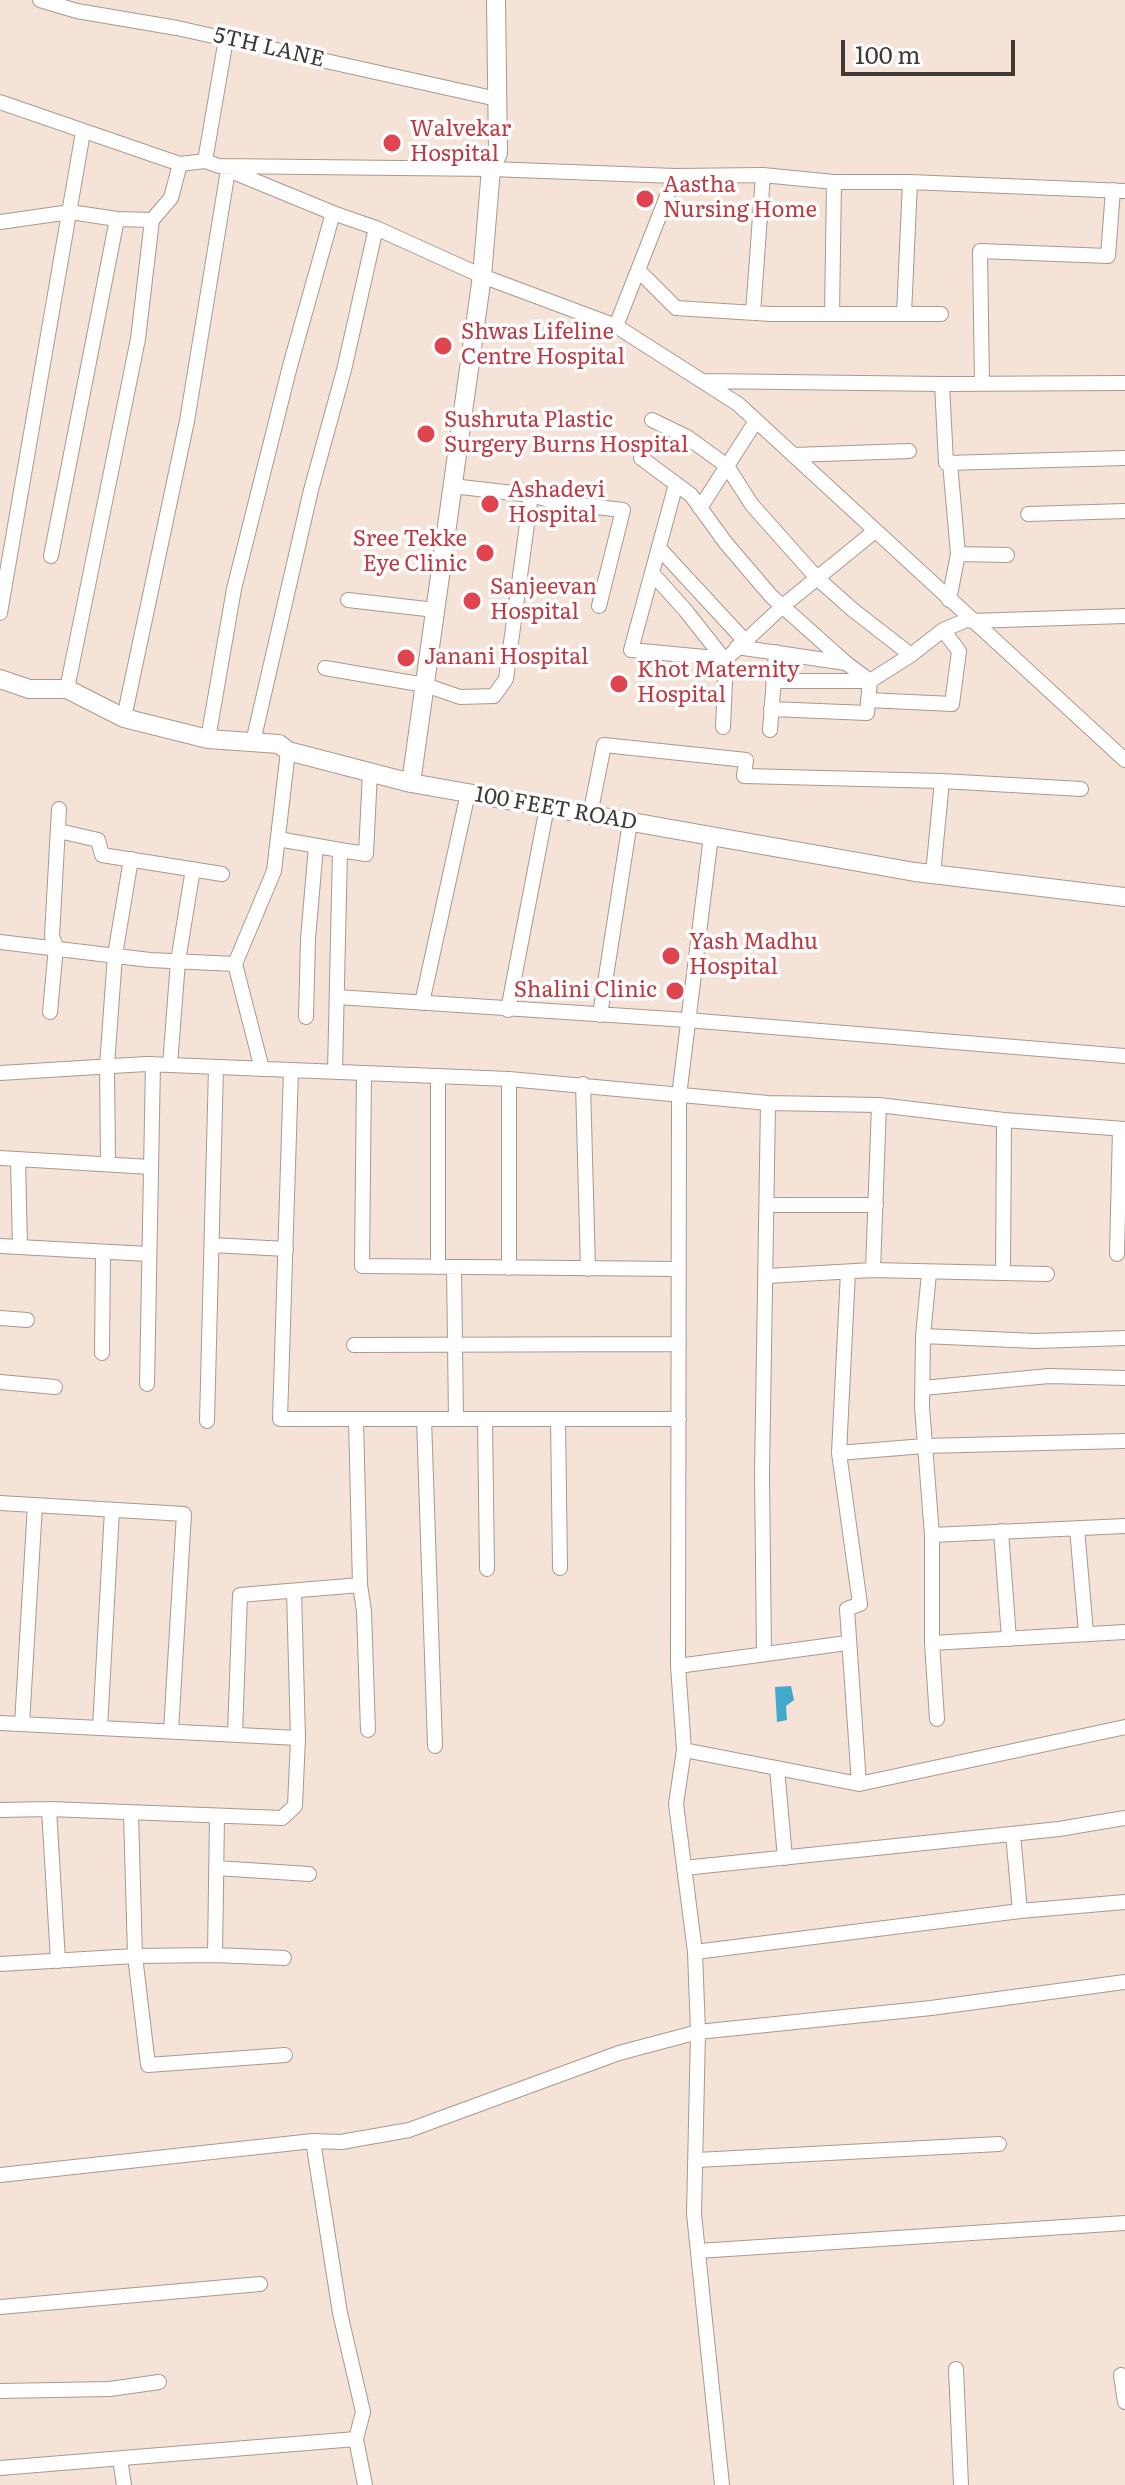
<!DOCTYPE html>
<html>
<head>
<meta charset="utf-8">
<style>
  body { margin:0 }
  #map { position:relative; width:1125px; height:2485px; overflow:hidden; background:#f6e3d8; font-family:Literata,serif }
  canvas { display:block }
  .scale { position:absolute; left:841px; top:40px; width:174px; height:36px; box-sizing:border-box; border:4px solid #403935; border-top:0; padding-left:10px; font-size:24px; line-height:28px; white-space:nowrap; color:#403935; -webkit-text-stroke:6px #fff; paint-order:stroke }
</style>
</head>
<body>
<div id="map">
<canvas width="1125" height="2485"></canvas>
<div class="scale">100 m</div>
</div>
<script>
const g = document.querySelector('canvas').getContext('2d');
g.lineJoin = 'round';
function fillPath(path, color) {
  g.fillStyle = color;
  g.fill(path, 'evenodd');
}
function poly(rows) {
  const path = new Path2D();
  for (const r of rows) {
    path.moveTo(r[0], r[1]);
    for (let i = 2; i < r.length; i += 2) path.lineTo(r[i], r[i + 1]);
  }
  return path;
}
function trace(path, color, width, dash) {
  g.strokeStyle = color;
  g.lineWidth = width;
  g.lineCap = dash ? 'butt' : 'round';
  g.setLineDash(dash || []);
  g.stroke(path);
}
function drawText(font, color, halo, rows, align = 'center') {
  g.font = font + ' Literata,serif';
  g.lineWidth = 7;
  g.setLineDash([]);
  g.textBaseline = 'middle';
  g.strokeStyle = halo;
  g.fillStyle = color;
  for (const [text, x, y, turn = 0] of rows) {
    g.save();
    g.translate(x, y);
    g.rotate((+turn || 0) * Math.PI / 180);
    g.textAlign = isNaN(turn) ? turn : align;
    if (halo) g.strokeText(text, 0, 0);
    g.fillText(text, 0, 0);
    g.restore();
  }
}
const water = poly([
  [791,1686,794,1700,786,1706,787,1720,777,1722,775,1687]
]);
const minor = poly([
  [40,0,77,11,177,28,497,99],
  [0,102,180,164,205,161,219,166,491,169,675,176,763,175,834,182,910,182,1125,191],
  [205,161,226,39],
  [226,169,333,213,376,228,482,276,616,326,738,404,1125,760],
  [0,222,70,212,117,219,152,220,171,198,180,164],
  [638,270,676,308,771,314,941,314],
  [753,313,763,175],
  [832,314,834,182],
  [904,314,910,182],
  [616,326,675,176],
  [703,381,942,384,1125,383],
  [942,384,946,463,1125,458],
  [982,384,980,251,1108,256,1113,190],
  [652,420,687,437,727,466,752,505,817,578,853,610,911,655],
  [793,455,909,451],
  [641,458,691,495,725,542,771,596,846,663,870,681,911,655,943,630,969,619],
  [676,484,631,650,726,659],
  [452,486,531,495,560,503,623,510,599,606],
  [700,508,756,421],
  [1028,514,1125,511],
  [659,548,744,640],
  [958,554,1007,555],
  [51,556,117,219],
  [652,573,686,611,723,658],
  [348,600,435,610],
  [949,600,958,554,950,463],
  [0,613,83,132],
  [971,621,1125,616],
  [737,647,846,663],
  [325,668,425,685,460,697,494,696,506,679,531,495],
  [67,689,138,339,152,220],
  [868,700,952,704,959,651,943,630],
  [771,709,867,713,870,681,773,681],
  [124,718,187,421,228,170],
  [723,727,726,659,784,605,875,531],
  [770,730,776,652],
  [208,739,234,589,290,366,333,213],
  [253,742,311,490,344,370,376,228],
  [590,815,604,745,746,760,744,776,942,781,1081,789],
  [59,831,98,840,102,855,222,874],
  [711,836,679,1096,678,1666,684,1750,676,1804,695,1952,698,2032,694,2214,722,2485],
  [278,839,340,850,335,1072],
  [340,850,366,854,370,772],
  [933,874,942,781],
  [0,942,150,960,235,964],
  [337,997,687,1020,1125,1056],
  [422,1003,468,793],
  [508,1010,547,807],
  [50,1012,56,947,52,936,59,809],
  [600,1015,630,822],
  [306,1017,308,939,316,846],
  [170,1065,178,961,193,869],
  [262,1069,235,964,274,871,288,751],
  [291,1070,280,1419,679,1419],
  [0,1073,146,1064,509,1079,768,1103,879,1105,1004,1120,1125,1129],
  [364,1073,362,1266,679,1269],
  [438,1076,438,1267],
  [509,1079,509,1268],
  [583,1084,588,1269],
  [879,1105,873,1270,1003,1273,1004,1120],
  [0,1158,150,1167],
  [18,1159,20,1247],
  [108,1164,107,1066,115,955,131,859],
  [767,1205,876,1205],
  [212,1245,286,1249],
  [0,1246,148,1254],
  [1117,1254,1120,1129],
  [454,1267,456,1419],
  [848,1272,839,1453,860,1604,847,1609,859,1784],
  [929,1273,923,1336,922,1407,932,1535],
  [1003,1273,1047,1274],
  [767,1276,873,1270],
  [0,1318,27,1320],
  [923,1336,1036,1341,1125,1338],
  [354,1345,679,1344],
  [102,1353,103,1252],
  [0,1382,55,1387],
  [147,1384,153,1064],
  [923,1388,1049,1376,1125,1378],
  [356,1419,360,1585,364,1611,368,1730],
  [424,1419,435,1746],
  [485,1419,487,1569],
  [558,1419,560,1568],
  [207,1421,216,1067],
  [839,1453,924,1446,1125,1441],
  [0,1503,184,1514,171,1731],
  [1077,1528,1086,1633],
  [1001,1531,1009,1639],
  [932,1643,1125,1632],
  [764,1654,762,1473,768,1103],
  [678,1666,847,1643],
  [937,1719,932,1643,932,1535,1125,1526],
  [0,1723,298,1738],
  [22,1724,35,1505],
  [100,1728,112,1510],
  [235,1734,240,1595,360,1585],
  [684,1750,859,1784,1125,1727],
  [777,1768,785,1858],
  [49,1809,58,1961],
  [0,1810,49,1809,282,1818,295,1806,298,1738,294,1591],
  [131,1813,135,1956,148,2065,285,2055],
  [1013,1834,1020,1911],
  [216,1868,309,1874],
  [684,1868,1059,1829,1125,1818],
  [695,1952,1020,1911,1125,1902],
  [215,1955,217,1816],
  [0,1964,135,1956,215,1955,284,1958],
  [313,2141,341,2142,409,2130,619,2053,698,2032,931,2008,1125,1982],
  [697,2160,999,2144],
  [0,2175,313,2141,340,2313,363,2412,356,2439,365,2485],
  [698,2251,1125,2223],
  [0,2307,260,2284],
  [956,2369,961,2485],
  [1121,2375,1125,2402],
  [0,2391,110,2389,159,2382],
  [120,2459,124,2485],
  [0,2468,356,2439]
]);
const major = poly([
  [0,679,29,689,67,689,124,718,208,739,279,744,288,751,411,783,915,872,1125,897],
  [411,783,482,276,491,169,498,153,496,0]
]);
const markers = [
  [392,143,10,"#e0444e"],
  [645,199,10,"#e0444e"],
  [443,346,10,"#e0444e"],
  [426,434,10,"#e0444e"],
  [490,504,10,"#e0444e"],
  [485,553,10,"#e0444e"],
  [472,601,10,"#e0444e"],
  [406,658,10,"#e0444e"],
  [619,684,10,"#e0444e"],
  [671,956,10,"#e0444e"],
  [675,991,10,"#e0444e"]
];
const streetNames = [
  ["5TH LANE",269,48,13],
  ["100 FEET ROAD",556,809,10]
];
const healthNames = [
  ["Walvekar",410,130],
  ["Hospital",410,155],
  ["Aastha",663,186],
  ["Nursing Home",663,211],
  ["Shwas Lifeline",461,333],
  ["Centre Hospital",461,358],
  ["Sushruta Plastic",444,421],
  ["Surgery Burns Hospital",444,446],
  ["Ashadevi",508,491],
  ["Hospital",508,516],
  ["Sree Tekke",467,540,"right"],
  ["Eye Clinic",467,565,"right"],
  ["Sanjeevan",490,588],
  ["Hospital",490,613],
  ["Janani Hospital",424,658],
  ["Khot Maternity",637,671],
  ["Hospital",637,696],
  ["Yash Madhu",689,943],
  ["Hospital",689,968],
  ["Shalini Clinic",657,991,"right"]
];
fillPath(water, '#43a9cb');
trace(minor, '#aa988e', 16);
trace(major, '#aa988e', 20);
trace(minor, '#fff', 14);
trace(major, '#fff', 18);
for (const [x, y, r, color] of markers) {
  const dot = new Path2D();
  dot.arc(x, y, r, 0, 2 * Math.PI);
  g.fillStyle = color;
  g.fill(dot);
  trace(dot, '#fff', 3);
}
drawText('22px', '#403935', '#fff', streetNames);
drawText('22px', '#be3a42', '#fff', healthNames, 'left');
</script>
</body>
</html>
